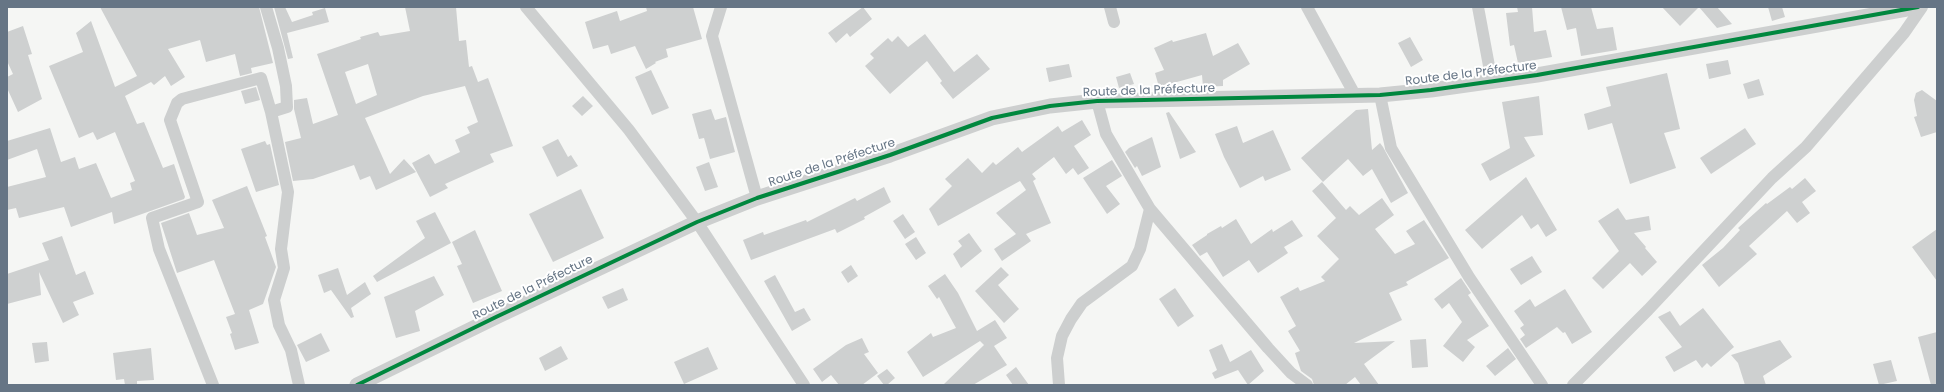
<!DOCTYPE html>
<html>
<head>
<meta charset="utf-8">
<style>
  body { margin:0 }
  #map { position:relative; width:1944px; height:392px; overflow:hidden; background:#f5f6f4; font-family:Poppins,sans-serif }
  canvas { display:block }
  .frame { position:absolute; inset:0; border:8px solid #667585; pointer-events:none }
</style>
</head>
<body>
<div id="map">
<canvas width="1944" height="392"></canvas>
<div class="frame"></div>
</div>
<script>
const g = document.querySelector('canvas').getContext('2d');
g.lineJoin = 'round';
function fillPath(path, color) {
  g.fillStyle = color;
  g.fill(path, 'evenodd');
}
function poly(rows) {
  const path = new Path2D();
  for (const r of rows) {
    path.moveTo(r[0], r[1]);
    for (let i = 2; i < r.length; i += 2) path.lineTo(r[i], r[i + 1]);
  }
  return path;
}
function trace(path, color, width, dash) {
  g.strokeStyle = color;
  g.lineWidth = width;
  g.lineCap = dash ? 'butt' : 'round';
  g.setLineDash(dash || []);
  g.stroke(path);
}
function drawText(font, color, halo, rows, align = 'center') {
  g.font = font + ' Poppins,sans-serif';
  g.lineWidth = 4;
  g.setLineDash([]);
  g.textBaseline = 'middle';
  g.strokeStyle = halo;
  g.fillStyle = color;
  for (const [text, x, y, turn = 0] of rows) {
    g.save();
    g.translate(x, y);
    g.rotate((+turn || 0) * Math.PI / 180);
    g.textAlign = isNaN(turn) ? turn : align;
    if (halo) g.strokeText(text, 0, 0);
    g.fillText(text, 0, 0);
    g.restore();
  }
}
const building = poly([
  [100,7,259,7,273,63,251,68,252,73,240,76,235,54,206,62,200,40,168,49,185,77,171,86,165,76,154,85,151,82,125,96,137,124,144,122,163,168,174,164,185,197,184,199,114,224,112,212,71,227,64,207,19,218,16,208,7,210,7,187,46,177,37,149,7,160,7,141,50,128,61,162,75,157,79,169,96,163,111,198,132,190,130,183,135,181,115,132,97,140,93,132,79,138,49,66,83,52,76,33,91,21,115,87,137,76],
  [274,7,285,7,292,22,313,15,312,12,325,8,329,22,287,33,293,58,288,59],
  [405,7,456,7,459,41,466,40,469,67,472,66,478,82,488,78,513,146,490,154,494,162,445,184,448,188,430,197,412,163,429,154,435,164,460,152,455,140,470,133,467,127,478,122,465,86,423,96,365,118,390,174,404,159,416,172,376,190,370,176,360,180,354,165,313,179,293,181,285,142,301,138,294,109,294,100,307,98,313,124,338,115,317,54,361,39,360,37,378,32,380,36,410,31],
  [368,64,377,95,356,104,345,72],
  [646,7,693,7,702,39,666,49,668,57,655,62,656,63,646,69,635,46,611,54,608,45,593,49,585,22,617,11,620,21,647,11],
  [863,7,872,19,850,37,847,33,836,43,828,33],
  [1517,7,1532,7,1534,32,1546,30,1552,57,1518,63,1514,45,1510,46,1506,13,1518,12],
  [1561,7,1591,7,1597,29,1613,27,1617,50,1581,56,1576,28,1567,30],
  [1662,7,1717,7,1732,24,1717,28,1699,7,1680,26],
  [1768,7,1782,7,1785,17,1772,21],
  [23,26,32,54,28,55,42,99,18,112,7,88,7,77,13,74,7,61,7,32],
  [1206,33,1213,56,1238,43,1250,64,1223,80,1223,86,1203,87,1202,75,1159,87,1155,73,1164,70,1154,48,1172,40,1173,42],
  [925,34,954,72,977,54,990,69,953,99,940,83,942,81,927,61,890,94,865,66,874,58,870,54,888,38,892,42,898,36,908,47],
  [1410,37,1423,60,1411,67,1398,43],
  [1728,60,1731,74,1709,79,1706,64],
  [1069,64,1072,77,1049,82,1046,68],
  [651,70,669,108,652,115,635,77],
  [1130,73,1134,84,1119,88,1116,77],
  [1667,73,1680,129,1664,133,1676,168,1630,184,1612,123,1588,130,1584,114,1611,106,1606,87],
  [1759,79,1764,95,1748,99,1743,84],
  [256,87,260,100,245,104,241,91],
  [1922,90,1937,101,1937,132,1921,137,1914,117,1917,116,1914,100,1916,93],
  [583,96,593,106,582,116,572,106],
  [1539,96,1543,135,1524,137,1535,156,1490,181,1481,164,1510,148,1502,102],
  [711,109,715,120,726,117,735,152,710,159,704,138,699,139,692,114],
  [1368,109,1372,150,1380,143,1383,147,1408,193,1391,203,1372,169,1363,176,1348,159,1323,182,1301,158,1356,110],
  [1169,112,1196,152,1180,159,1166,113],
  [1082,120,1091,135,1074,146,1089,168,1078,175,1073,168,1066,174,1054,157,1032,174,1036,179,1033,181,1051,223,1026,234,1031,241,1002,261,994,249,1016,234,996,213,1026,190,1020,181,938,226,929,209,952,186,945,179,968,158,982,173,993,162,996,165,1018,147,1022,152,1058,126,1062,132],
  [1237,126,1243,143,1273,130,1291,170,1265,181,1263,176,1240,188,1224,157,1215,134],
  [1745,128,1756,144,1711,174,1700,158],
  [1152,137,1161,167,1142,176,1137,166,1135,168,1125,152,1129,148],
  [558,139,568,157,571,155,578,166,557,177,542,147],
  [265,141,267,145,270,144,279,185,256,192,241,149],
  [1112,160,1122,176,1106,186,1120,204,1107,214,1083,178],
  [709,162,718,187,705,191,696,167],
  [1526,177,1557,230,1546,237,1538,224,1531,229,1522,215,1482,249,1465,230],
  [1805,178,1816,191,1802,202,1810,213,1797,223,1787,211,1749,246,1757,254,1719,287,1702,265,1723,248,1740,230,1738,228,1766,203,1767,204,1790,187,1792,189],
  [1322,182,1346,210,1350,206,1359,215,1382,198,1394,215,1375,229,1395,254,1415,244,1406,231,1424,220,1449,258,1406,282,1408,285,1389,293,1402,320,1354,343,1395,341,1364,364,1379,385,1361,385,1355,377,1345,385,1314,385,1312,379,1301,371,1295,353,1300,351,1288,331,1296,326,1280,297,1298,287,1300,291,1325,281,1321,277,1339,259,1317,236,1336,218,1312,191],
  [247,186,267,236,265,237,276,267,263,304,249,310,259,343,235,350,230,334,232,333,226,317,235,314,214,260,177,273,161,223,189,213,197,235,224,228,212,200],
  [884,187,891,202,864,217,865,219,837,233,835,229,751,260,743,240,763,232,764,235,806,220,807,222,855,198,857,201],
  [581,189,604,238,553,262,529,214],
  [1618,208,1626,220,1649,216,1651,230,1634,233,1646,247,1645,248,1657,262,1642,276,1630,263,1603,289,1592,278,1619,251,1598,221],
  [435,212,451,243,377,282,373,276,425,238,416,221],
  [903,214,915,232,905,239,893,221],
  [1236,219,1251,244,1272,229,1273,232,1292,220,1303,236,1284,247,1288,253,1258,273,1249,260,1223,277,1207,252,1200,256,1192,245,1207,235,1207,234,1221,226,1222,228],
  [1937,229,1937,281,1912,247],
  [475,230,502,291,473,303,457,266,462,264,452,242],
  [969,233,982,251,961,268,953,254,962,246,958,241],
  [62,236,76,275,85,271,94,294,73,302,79,315,63,323,39,272,41,295,7,304,7,274,49,260,42,243],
  [916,237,926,253,916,260,905,244],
  [1532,256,1542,272,1521,285,1510,269],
  [851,265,858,276,848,283,841,272],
  [1001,267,1009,275,998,285,1019,309,1004,323,975,291],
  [338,268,347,295,365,282,371,294,351,308,354,317,351,318,331,290,324,293,318,275],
  [945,274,958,293,977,331,995,320,1007,338,994,346,1007,365,973,385,943,385,984,345,980,341,923,377,907,352,931,333,933,337,956,328,939,297,937,299,928,286],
  [775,275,795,312,804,308,811,320,792,331,764,281],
  [434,276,444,295,415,311,420,331,396,338,384,297],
  [1461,278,1471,293,1468,295,1489,326,1467,340,1475,347,1463,362,1443,346,1462,322,1449,303,1442,309,1434,299],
  [623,288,628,300,608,309,602,297],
  [1175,288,1194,316,1178,327,1159,299],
  [1565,289,1592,332,1572,344,1565,332,1563,333,1557,327,1526,348,1520,339,1525,335,1520,328,1524,325,1514,311,1530,299,1535,307],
  [1703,308,1734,347,1711,367,1707,363,1702,368,1696,360,1674,372,1665,357,1682,347,1658,317,1670,311,1680,326],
  [1937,332,1937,385,1931,385,1918,337],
  [321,333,330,351,306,362,297,345],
  [862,338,869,352,864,354,878,373,862,385,839,385,831,375,822,382,813,369,846,345],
  [1426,339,1428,367,1412,368,1410,340],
  [1780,340,1792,357,1763,376,1766,385,1745,385,1738,363,1731,355],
  [47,342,49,361,35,363,32,343],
  [1222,344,1230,362,1251,350,1264,371,1248,385,1238,370,1215,379,1212,373,1217,370,1209,350],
  [561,346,568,359,545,371,539,358],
  [708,347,718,369,684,384,674,362],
  [151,348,154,380,137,381,137,385,125,385,124,379,116,380,113,353],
  [1508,348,1516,359,1495,376,1486,366],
  [1891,360,1897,381,1879,385,1873,364],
  [1016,367,1029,385,1013,385,1006,375],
  [887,369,895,378,887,385,884,385,877,376]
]);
const minor = poly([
  [266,7,278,48,286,86,287,107,271,112],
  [526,7,629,130,697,222,804,385],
  [721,7,712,36,757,198],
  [1110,7,1114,22],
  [1307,7,1355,95],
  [1478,7,1492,82],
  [1380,95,1391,148,1469,277,1542,385],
  [1097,101,1106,134,1150,209,1268,348,1291,373,1307,385],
  [213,385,159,249,152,218,198,202,170,120,177,103,182,99,261,78,271,112,288,192,281,249,284,268,274,300,279,325,291,350,299,385],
  [1059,385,1057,358,1062,336,1071,319,1082,303,1132,266,1140,249,1150,209],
  [1573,385,1648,310,1772,178,1806,147,1904,33,1922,7]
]);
const tertiary = poly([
  [357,385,496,317,697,222,757,198,890,155,992,118,1050,106,1097,101,1380,95,1431,90,1537,75,1918,7]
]);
const cycleway = poly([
  [357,385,496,317,697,222,757,198,890,155,992,118,1050,106,1097,101,1380,95,1431,90,1537,75,1918,7]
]);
const streetNames = [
  ["Route de la Préfecture",1471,74,-7],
  ["Route de la Préfecture",1149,91,-2],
  ["Route de la Préfecture",832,163,-18],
  ["Route de la Préfecture",533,288,-26]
];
fillPath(building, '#ced0d0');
trace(minor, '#cdcfcf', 12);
trace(tertiary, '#cdcfcf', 15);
trace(cycleway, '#00873e', 4);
drawText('12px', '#667585', '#fff', streetNames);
</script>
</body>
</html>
